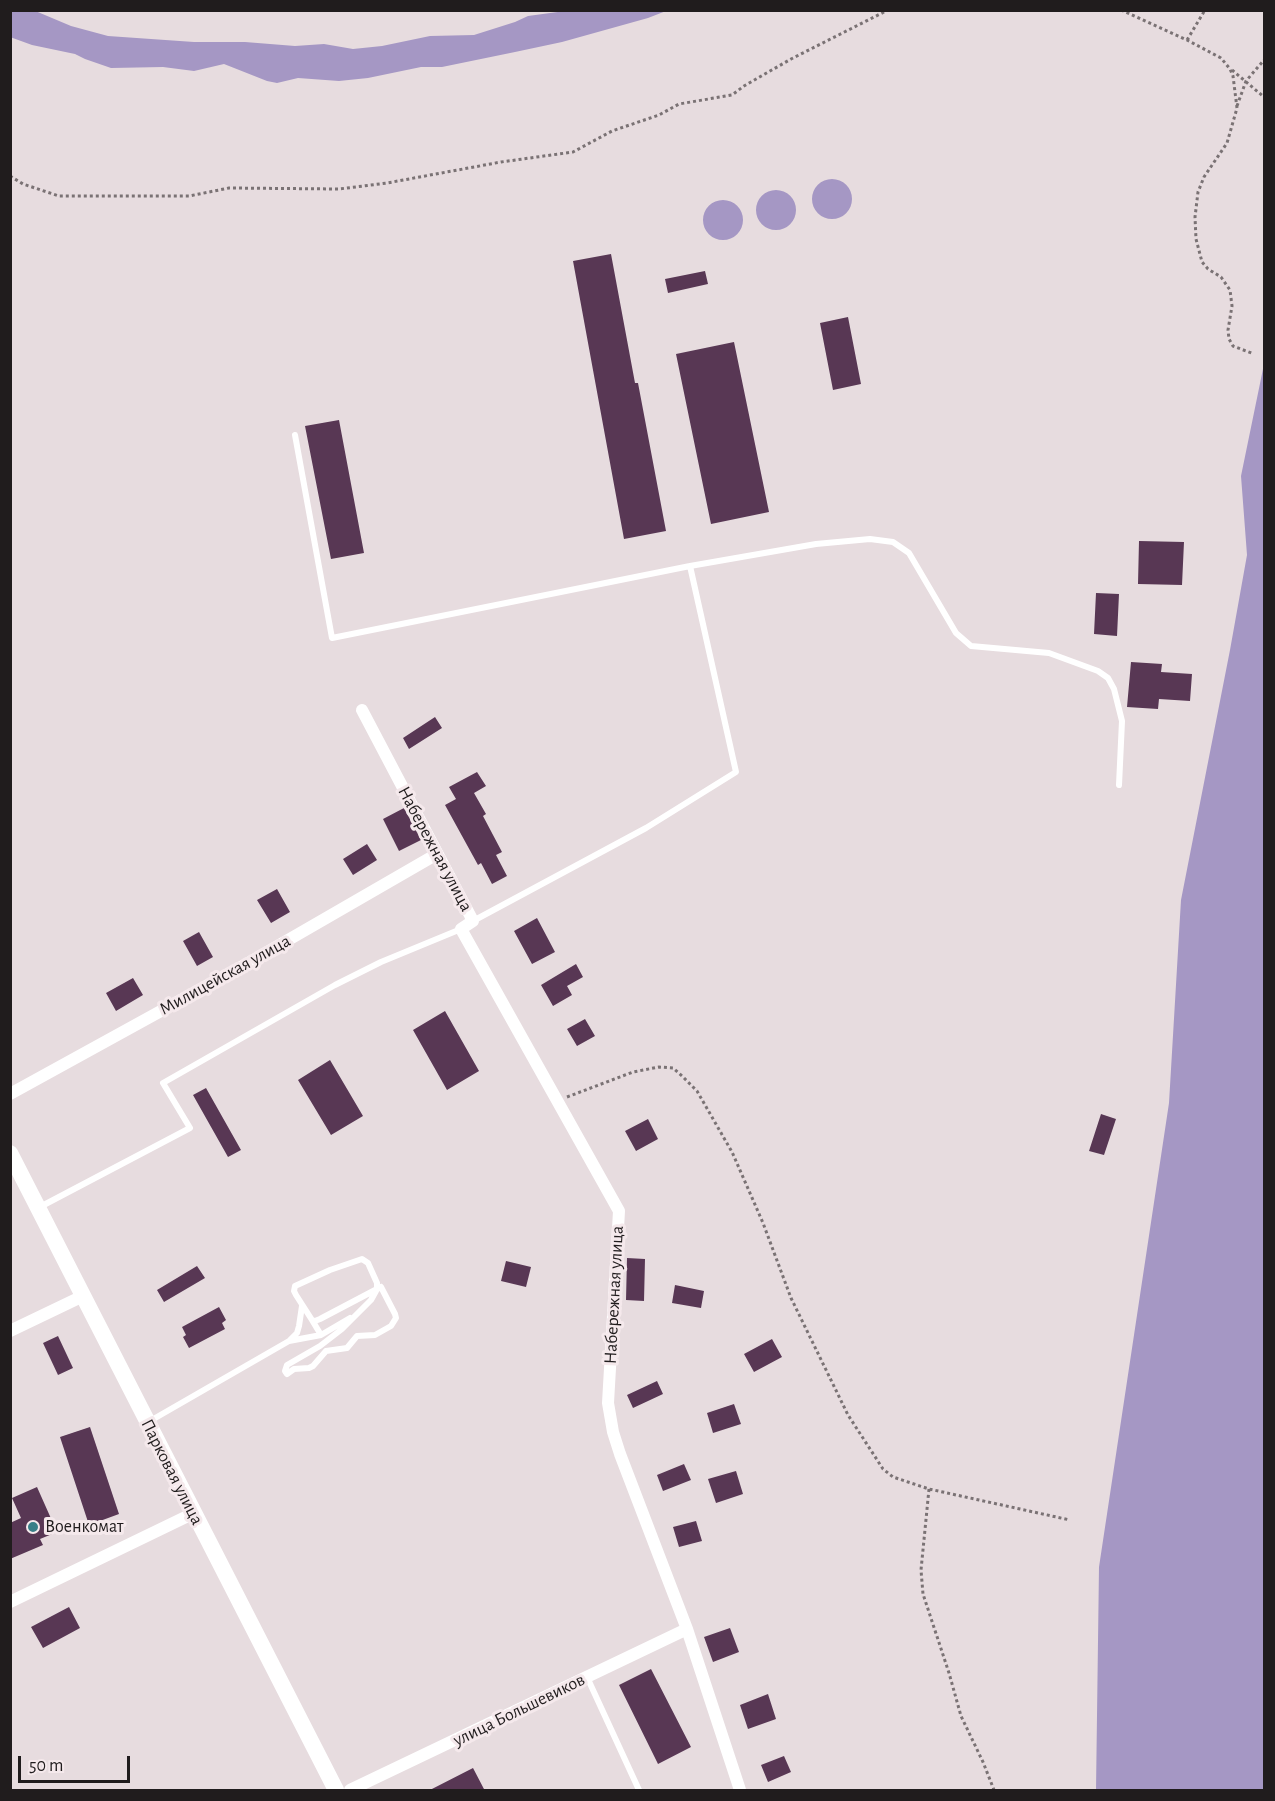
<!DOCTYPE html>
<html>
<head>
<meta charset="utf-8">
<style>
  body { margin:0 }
  #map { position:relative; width:1275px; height:1801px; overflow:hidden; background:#e7dcdf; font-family:"Alegreya Sans",sans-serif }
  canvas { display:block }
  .frame { position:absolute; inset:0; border:12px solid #201c1d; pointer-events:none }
  .scale { position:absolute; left:18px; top:1756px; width:112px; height:27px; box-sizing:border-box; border:3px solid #201c1d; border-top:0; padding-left:8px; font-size:18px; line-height:21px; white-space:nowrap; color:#201c1d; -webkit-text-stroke:4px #f5e9ec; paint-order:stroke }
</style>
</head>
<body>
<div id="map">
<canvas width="1275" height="1801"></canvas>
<div class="frame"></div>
<div class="scale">50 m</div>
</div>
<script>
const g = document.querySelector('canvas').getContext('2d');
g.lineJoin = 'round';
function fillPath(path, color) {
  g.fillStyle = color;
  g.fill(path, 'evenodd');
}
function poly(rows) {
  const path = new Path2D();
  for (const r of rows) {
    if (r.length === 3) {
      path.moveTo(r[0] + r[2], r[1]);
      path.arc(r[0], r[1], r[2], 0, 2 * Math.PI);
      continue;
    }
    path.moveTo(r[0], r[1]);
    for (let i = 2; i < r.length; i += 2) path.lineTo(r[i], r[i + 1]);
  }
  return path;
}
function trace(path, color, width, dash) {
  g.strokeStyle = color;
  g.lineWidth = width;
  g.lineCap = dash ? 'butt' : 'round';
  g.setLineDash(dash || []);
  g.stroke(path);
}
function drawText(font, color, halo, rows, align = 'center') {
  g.font = font + ' "Alegreya Sans",sans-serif';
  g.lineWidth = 6;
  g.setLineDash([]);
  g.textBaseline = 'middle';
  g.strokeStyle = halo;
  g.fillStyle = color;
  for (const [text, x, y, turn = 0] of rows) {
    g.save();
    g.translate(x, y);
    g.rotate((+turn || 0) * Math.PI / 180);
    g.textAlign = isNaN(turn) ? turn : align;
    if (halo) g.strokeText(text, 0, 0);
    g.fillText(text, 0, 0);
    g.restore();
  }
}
const water = poly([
  [565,11,666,11,648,18,562,42,515,52,442,67,421,67,368,78,339,81,298,78,277,83,267,81,224,64,194,71,163,67,111,68,85,59,75,54,32,45,10,37,11,11,33,10,71,26,108,36,194,42,245,42,295,46,324,44,353,49,382,46,430,36,474,35,515,22,528,16],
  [832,199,20],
  [776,210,20],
  [723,220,20],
  [1264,364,1264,1790,1096,1790,1099,1567,1169,1103,1181,900,1230,650,1247,555,1241,476]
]);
const building = poly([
  [611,254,635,383,638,383,666,531,624,539,573,261],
  [705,271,708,284,668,293,665,279],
  [848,317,861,384,833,390,820,323],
  [734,342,769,512,711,524,676,354],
  [339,420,364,553,331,559,305,426],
  [1139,541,1184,542,1182,585,1138,584],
  [1096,593,1119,594,1117,636,1094,634],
  [1131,662,1162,664,1161,672,1192,674,1190,701,1159,699,1158,709,1127,707],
  [435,717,442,728,409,749,403,738],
  [477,772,486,786,474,793,486,814,483,816,502,852,496,855,507,876,492,884,481,863,478,865,445,805,456,799,449,787],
  [404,808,421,840,399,851,383,819],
  [367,844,377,860,353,875,343,859],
  [277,889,290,912,271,923,257,900],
  [537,918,555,952,532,964,514,931],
  [199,932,213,957,197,966,183,941],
  [576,964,583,977,567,986,572,995,553,1006,541,985],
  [133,978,143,995,116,1011,106,993],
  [445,1011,479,1071,447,1090,413,1030],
  [585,1019,595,1036,577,1046,567,1029],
  [330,1060,363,1116,331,1135,298,1080],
  [206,1088,241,1150,228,1157,193,1095],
  [1101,1114,1116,1119,1104,1155,1089,1151],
  [648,1119,658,1139,636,1151,625,1131],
  [627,1258,645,1259,644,1301,626,1300],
  [506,1261,531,1267,526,1287,501,1281],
  [197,1266,205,1278,164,1302,157,1290],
  [675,1285,704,1291,701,1308,672,1303],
  [219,1307,226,1320,222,1323,225,1329,189,1348,183,1337,186,1335,182,1327],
  [58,1336,73,1368,58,1375,43,1343],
  [772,1339,782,1357,754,1372,744,1354],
  [657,1381,663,1394,633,1408,627,1395],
  [734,1404,741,1424,713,1433,707,1413],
  [90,1427,119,1514,89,1525,60,1437],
  [684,1464,691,1480,663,1491,657,1475],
  [736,1471,743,1494,716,1503,708,1479],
  [37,1487,57,1532,40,1539,43,1545,10,1559,10,1523,21,1518,12,1498],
  [696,1521,702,1541,679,1547,673,1527],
  [69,1607,80,1628,43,1648,31,1627],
  [730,1628,739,1652,713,1662,704,1637],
  [651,1669,691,1747,658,1764,619,1685],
  [768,1694,776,1719,748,1729,740,1705],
  [784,1756,791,1772,768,1782,761,1765],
  [473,1768,485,1791,428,1791]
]);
const path = poly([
  [1121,10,1187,40,1221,58,1230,69,1233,76,1237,108,1227,143,1204,177,1198,192,1195,217,1196,239,1202,262,1208,269,1221,277,1230,290,1232,306,1228,330,1229,339,1233,346,1254,354],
  [1187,40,1205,10],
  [1232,70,1264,97],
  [1237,106,1246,81,1264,60],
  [10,176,23,184,59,196,189,196,229,188,339,189,387,183,501,162,573,152,612,131,659,115,679,104,732,95,744,86,791,59,888,10],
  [567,1097,633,1072,659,1067,673,1068,682,1076,697,1091,732,1152,763,1223,791,1298,848,1415,883,1469,893,1477,929,1489,1070,1520],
  [929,1489,921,1570,923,1594,949,1673,961,1716,983,1762,994,1790]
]);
const lane = poly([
  [295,435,332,638,690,566],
  [473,921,646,828,736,772,690,566,816,544,870,539,893,542,909,553,956,633,971,646,1049,653,1098,671,1108,678,1114,689,1122,721,1119,785],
  [38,1208,190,1128,163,1083,335,985,381,962,461,929],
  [381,1287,395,1314,396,1318,391,1326,375,1335,357,1336,347,1348,326,1351,313,1366,309,1368,294,1369,287,1374,285,1371,287,1365,320,1346,342,1329,371,1300,376,1291,377,1289,377,1283,368,1263,362,1259,330,1270,295,1286,294,1291,296,1295,312,1320,315,1321,320,1319,377,1289,381,1287],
  [312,1320,321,1335],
  [290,1340,297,1333,299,1326,302,1306],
  [150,1421,289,1341,321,1335,350,1318],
  [587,1677,639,1790]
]);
const street = poly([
  [362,710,473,921,461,929,619,1211,608,1403,613,1432,620,1454,687,1629,740,1790],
  [10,1094,250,962,437,854],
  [10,1331,83,1296],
  [10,1602,194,1513],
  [350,1790,687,1629]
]);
const secondary = poly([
  [10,1153,336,1790]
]);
const markers = [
  [33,1527,6,"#387f88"]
];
const streetNames = [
  ["Набережная улица",435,849,62],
  ["Милицейская улица",225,975,-29],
  ["Набережная улица",614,1295,-87],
  ["Парковая улица",172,1472,63],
  ["улица Большевиков",519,1710,-26]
];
const poiNames = [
  ["Военкомат",45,1527]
];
fillPath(water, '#a597c4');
fillPath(building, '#583754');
trace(path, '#7a7274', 3, [3, 3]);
trace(lane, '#fff', 6);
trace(street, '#fff', 12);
trace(secondary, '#fff', 16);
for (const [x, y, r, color] of markers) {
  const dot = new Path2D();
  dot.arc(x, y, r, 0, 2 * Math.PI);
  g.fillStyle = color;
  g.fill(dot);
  trace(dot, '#f5e9ec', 2);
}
drawText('18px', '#201c1d', '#f5e9ec', streetNames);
drawText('18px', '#201c1d', '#f5e9ec', poiNames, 'left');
</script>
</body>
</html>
